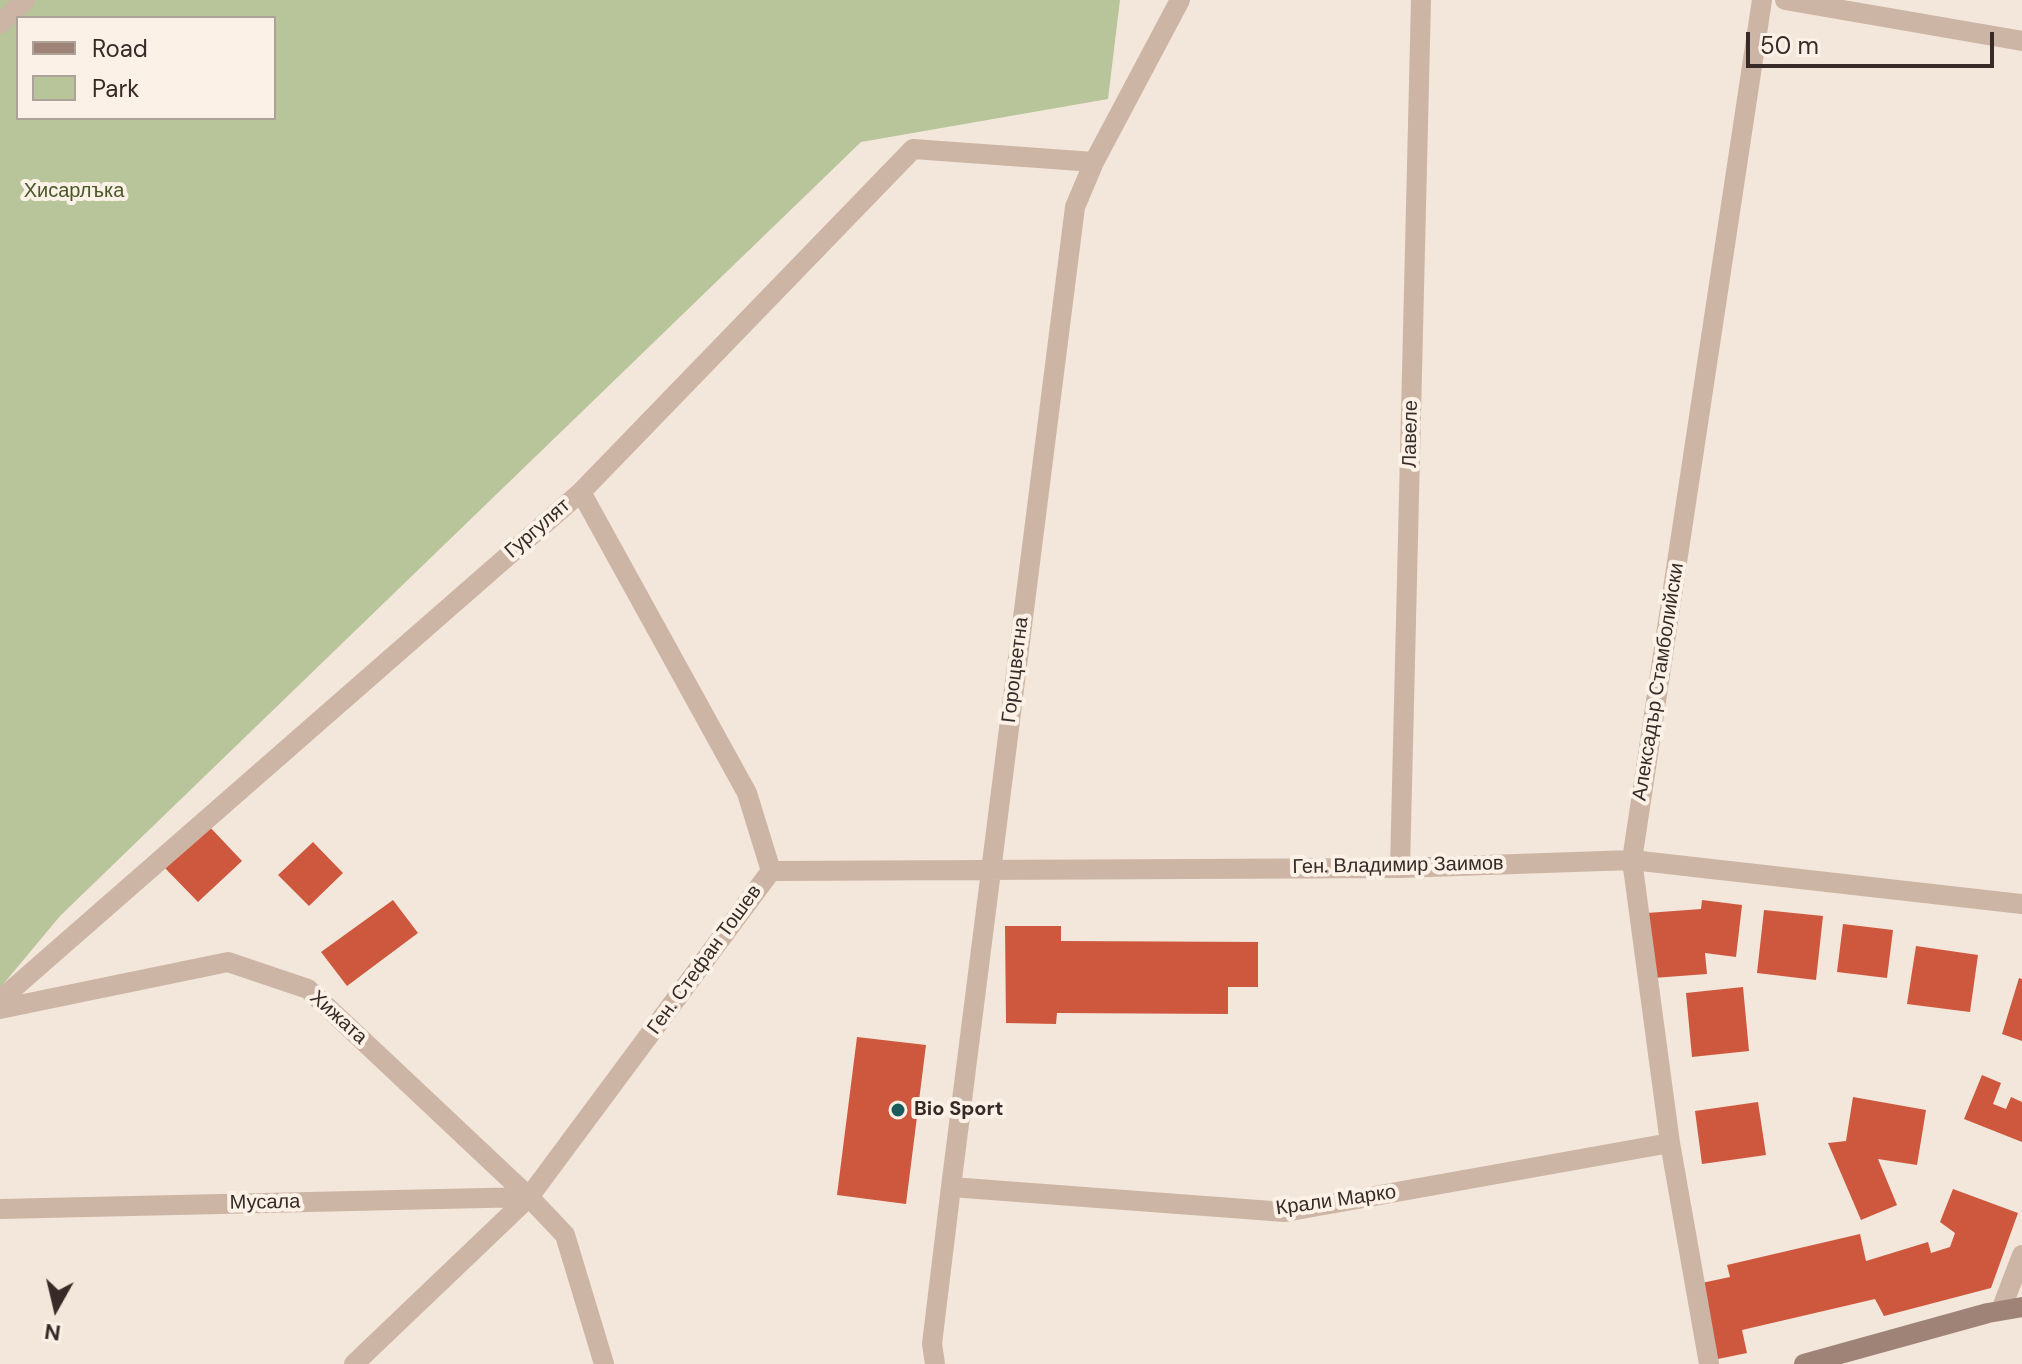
<!DOCTYPE html>
<html>
<head>
<meta charset="utf-8">
<style>
  body { margin:0 }
  #map { position:relative; width:2022px; height:1364px; overflow:hidden; background:#f3e6da; font-family:"DM Sans",sans-serif }
  canvas { display:block }
  .legend { position:absolute; left:16px; top:16px; width:260px; height:104px; box-sizing:border-box; background:#fbf1e7; border:2px solid #ada29a; margin:0; padding:10px 14px; list-style:none; font-size:24px; color:#382b27 }
  .legend li { display:flex; align-items:center; gap:16px; height:40px }
  .legend b { width:40px; border:2px solid #ada29a }
  .north { position:absolute; left:16px; top:1268px; width:80px; height:80px; -webkit-text-stroke:6px #fbf1e7; paint-order:stroke; rotate:188deg; font-size:22px; font-weight:700; line-height:32px; text-align:center; color:#382b27 }
  .north::after { content:''; display:block; margin:auto; width:28px; height:36px; background:#382b27; clip-path:polygon(50% 0,100% 100%,50% 72%,0 100%) }
  .scale { position:absolute; left:1746px; top:32px; width:248px; height:36px; box-sizing:border-box; border:4px solid #382b27; border-top:0; padding-left:10px; font-size:24px; line-height:28px; white-space:nowrap; color:#382b27; -webkit-text-stroke:6px #fbf1e7; paint-order:stroke }
</style>
</head>
<body>
<div id="map">
<canvas width="2022" height="1364"></canvas>
<ul class="legend">
<li><b style="height:10px;background:#a08377"></b>Road</li>
<li><b style="height:22px;background:#b8c499"></b>Park</li>
</ul>
<div class="north">N</div>
<div class="scale">50 m</div>
</div>
<script>
const g = document.querySelector('canvas').getContext('2d');
g.lineJoin = 'round';
function fillPath(path, color) {
  g.fillStyle = color;
  g.fill(path, 'evenodd');
}
function poly(rows) {
  const path = new Path2D();
  for (const r of rows) {
    path.moveTo(r[0], r[1]);
    for (let i = 2; i < r.length; i += 2) path.lineTo(r[i], r[i + 1]);
  }
  return path;
}
function trace(path, color, width, dash) {
  g.strokeStyle = color;
  g.lineWidth = width;
  g.lineCap = dash ? 'butt' : 'round';
  g.setLineDash(dash || []);
  g.stroke(path);
}
function drawText(font, color, halo, rows, align = 'center') {
  g.font = font + ' "DM Sans",sans-serif';
  g.lineWidth = 8;
  g.setLineDash([]);
  g.textBaseline = 'middle';
  g.strokeStyle = halo;
  g.fillStyle = color;
  for (const [text, x, y, turn = 0] of rows) {
    g.save();
    g.translate(x, y);
    g.rotate((+turn || 0) * Math.PI / 180);
    g.textAlign = isNaN(turn) ? turn : align;
    if (halo) g.strokeText(text, 0, 0);
    g.fillText(text, 0, 0);
    g.restore();
  }
}
const green = poly([
  [0,0,1120,0,1108,99,861,142,60,916,0,988],
  [18,18,274,18,274,118,18,118]
]);
const building = poly([
  [207,824,242,861,198,902,163,866],
  [313,842,343,873,309,906,278,875],
  [393,900,418,933,347,986,321,952],
  [1702,900,1742,905,1736,957,1705,953,1707,974,1653,978,1647,913,1701,909],
  [1764,910,1823,916,1816,980,1757,973],
  [1843,924,1893,930,1887,978,1837,972],
  [1005,926,1061,926,1061,941,1258,942,1258,987,1228,987,1228,1014,1057,1013,1056,1024,1006,1023],
  [1916,946,1978,955,1970,1012,1907,1004],
  [2019,978,2022,979,2022,1041,2002,1034],
  [1743,987,1749,1051,1692,1057,1686,993],
  [857,1037,926,1045,906,1204,837,1195],
  [1982,1075,2001,1083,1993,1104,2006,1109,2011,1097,2022,1102,2022,1142,1964,1119],
  [1853,1097,1926,1110,1917,1165,1878,1159,1897,1205,1861,1220,1828,1143,1846,1141],
  [1758,1102,1766,1155,1702,1164,1695,1111],
  [1953,1189,2018,1213,1991,1288,1884,1316,1875,1299,1742,1330,1747,1353,1713,1360,1697,1284,1730,1277,1727,1265,1860,1234,1866,1261,1928,1242,1931,1253,1950,1247,1955,1233,1940,1222]
]);
const minor = poly([
  [1785,0,2022,41],
  [0,24,25,0],
  [1400,868,1421,0],
  [771,871,1400,868,1632,860,2022,904],
  [0,1000,581,492,913,149,1094,162],
  [0,1009,228,962,308,989,529,1197,565,1235,604,1364],
  [951,1187,1285,1212,1670,1143],
  [0,1209,529,1197],
  [2001,1310,2022,1255],
  [354,1364,529,1197,771,871,747,793,581,492],
  [935,1364,932,1344,951,1187,1075,207,1094,162,1180,0],
  [1709,1364,1670,1143,1632,860,1762,0]
]);
const secondary = poly([
  [1804,1364,1988,1313,2022,1307]
]);
const markers = [
  [898,1110,8,"#1a5c5c"]
];
const parkNames = [
  ["Хисарлъка",74,192]
];
const streetNames = [
  ["Лавеле",1411,434,-89],
  ["Гургулят",538,529,-41],
  ["Гороцветна",1016,670,-83],
  ["Алексадър Стамболийски",1659,682,-81],
  ["Ген. Владимир Заимов",1398,866,-1],
  ["Ген. Стефан Тошев",705,960,-54],
  ["Хижата",338,1018,42],
  ["Крали Марко",1336,1201,-8],
  ["Мусала",265,1203,-1]
];
const poiNames = [
  ["Bio Sport",914,1110]
];
fillPath(green, '#b8c499');
fillPath(building, '#ce583e');
trace(minor, '#ccb5a5', 20);
trace(secondary, '#a08377', 20);
for (const [x, y, r, color] of markers) {
  const dot = new Path2D();
  dot.arc(x, y, r, 0, 2 * Math.PI);
  g.fillStyle = color;
  g.fill(dot);
  trace(dot, '#fbf1e7', 3);
}
drawText('20px', '#4a5829', '#fbf1e7', parkNames);
drawText('20px', '#382b27', '#fbf1e7', streetNames);
drawText('bold 20px', '#382b27', '#fbf1e7', poiNames, 'left');
</script>
</body>
</html>
